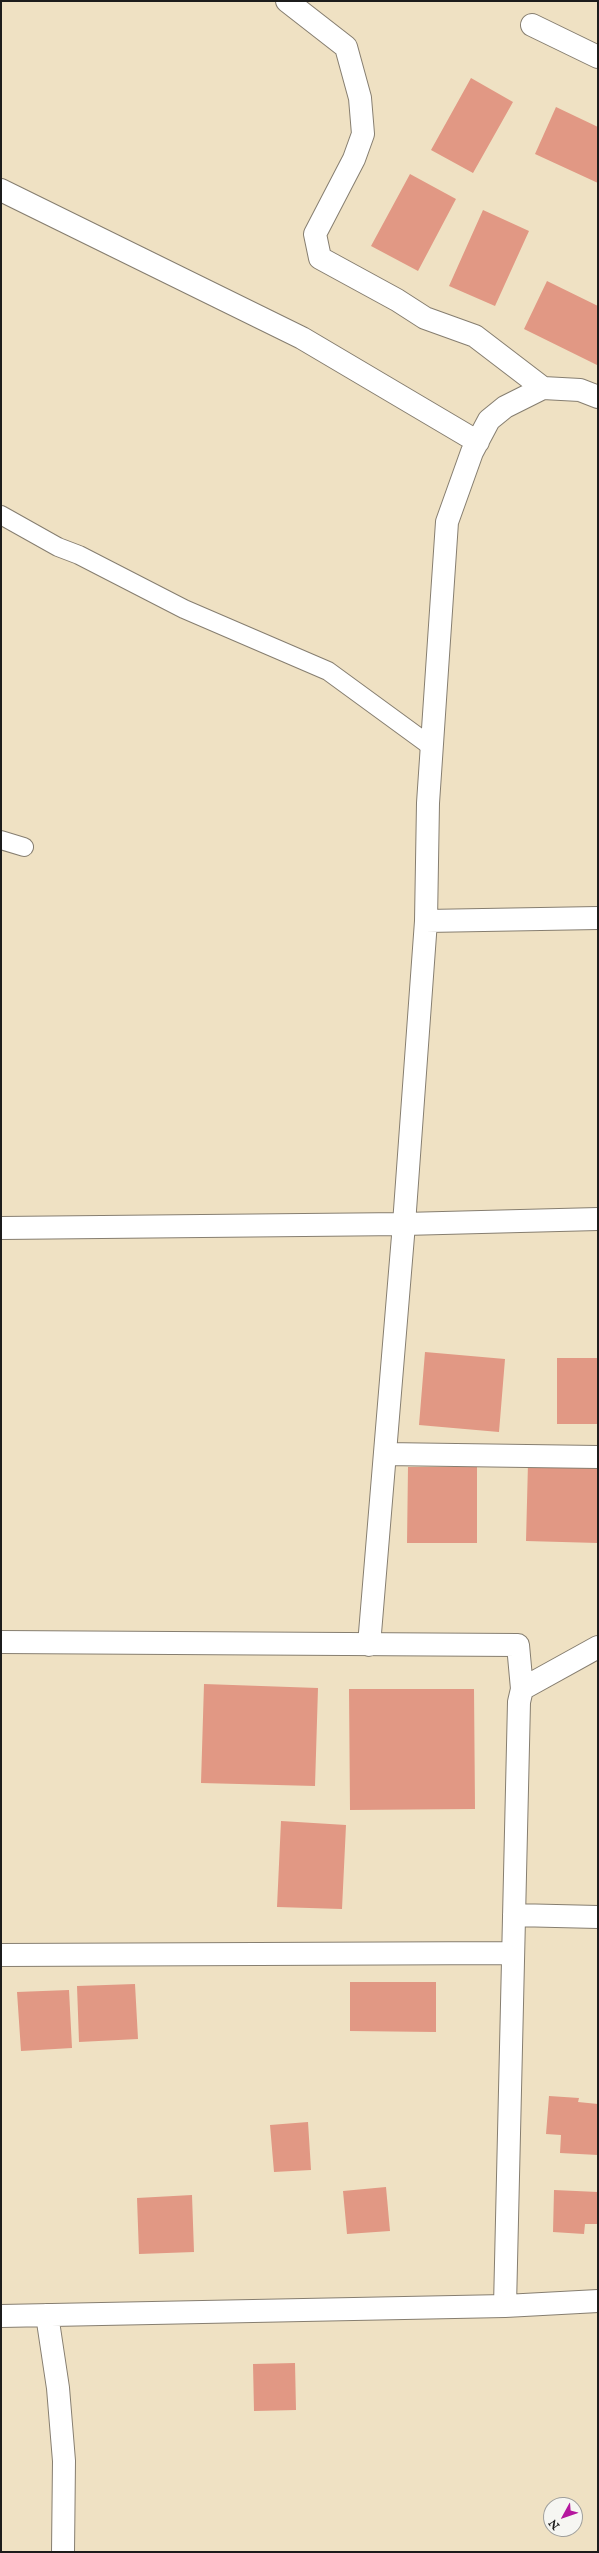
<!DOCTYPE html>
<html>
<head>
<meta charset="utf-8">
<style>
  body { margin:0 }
  #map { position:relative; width:599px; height:2553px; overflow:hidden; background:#efe1c3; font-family:"IM FELL English",serif }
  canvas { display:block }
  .frame { position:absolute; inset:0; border:2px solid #1c1c1c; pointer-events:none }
  .north { position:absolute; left:543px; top:2497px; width:40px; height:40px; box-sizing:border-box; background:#f6f6f2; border:1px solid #9f9f9c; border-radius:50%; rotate:230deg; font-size:11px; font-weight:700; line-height:16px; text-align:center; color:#1c1c1c }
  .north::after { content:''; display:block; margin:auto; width:14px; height:18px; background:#b5179e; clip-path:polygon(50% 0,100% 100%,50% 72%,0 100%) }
</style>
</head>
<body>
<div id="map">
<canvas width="599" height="2553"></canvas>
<div class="frame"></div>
<div class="north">N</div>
</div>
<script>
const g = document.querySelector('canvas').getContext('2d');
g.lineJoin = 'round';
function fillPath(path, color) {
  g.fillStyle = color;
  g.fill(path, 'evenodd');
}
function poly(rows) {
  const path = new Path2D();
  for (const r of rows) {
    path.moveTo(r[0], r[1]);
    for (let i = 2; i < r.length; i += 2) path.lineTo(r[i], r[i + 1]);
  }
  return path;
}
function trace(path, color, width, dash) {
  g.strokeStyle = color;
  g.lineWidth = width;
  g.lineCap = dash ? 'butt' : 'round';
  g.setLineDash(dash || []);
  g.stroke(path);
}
const building = poly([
  [471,78,513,102,473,173,431,150],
  [556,107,598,127,598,183,535,154],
  [410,174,456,199,418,271,371,246],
  [483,210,529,231,495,306,449,286],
  [547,281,598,306,597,365,524,329],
  [425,1352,505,1359,499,1432,419,1425],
  [557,1358,598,1358,598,1424,557,1424],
  [528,1463,598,1465,598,1543,526,1541],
  [408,1467,477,1467,477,1543,407,1543],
  [204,1684,318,1688,315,1786,201,1783],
  [349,1689,474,1689,475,1809,350,1810],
  [281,1821,346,1825,342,1909,277,1907],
  [350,1982,436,1982,436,2032,350,2031],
  [135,1984,138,2039,79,2042,77,1986],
  [69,1990,72,2048,21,2051,17,1992],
  [549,2096,579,2098,578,2102,598,2104,598,2155,560,2153,561,2135,546,2134],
  [308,2122,311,2170,274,2172,270,2125],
  [386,2187,390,2231,347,2234,343,2191],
  [554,2190,598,2192,598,2224,585,2224,584,2234,553,2232],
  [192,2195,194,2252,139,2254,137,2198],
  [295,2363,296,2410,254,2411,253,2364]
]);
const lane = poly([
  [1,515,58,547,79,555,184,609,328,671,432,747],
  [1,840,24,847]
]);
const street = poly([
  [287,1,346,47,360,98,363,134,354,159,315,234,320,258,397,300,425,318,475,336,543,388],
  [532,25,598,57],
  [1,190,302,338,478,442],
  [426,921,428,803,447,522,472,452,489,420,505,407,543,388,580,390,598,397],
  [1,1228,404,1224,598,1219],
  [385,1454,598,1457],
  [1,1642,518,1645,522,1689,519,1702,505,2306],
  [369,1645,404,1224,426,921,598,918],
  [522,1689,598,1647],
  [514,1915,598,1917],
  [1,1955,513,1953],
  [47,2315,58,2388,64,2461,63,2552],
  [1,2316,505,2306,598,2301]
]);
fillPath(building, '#e19884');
trace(lane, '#867e70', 20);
trace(street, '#867e70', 24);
trace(lane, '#fff', 18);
trace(street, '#fff', 22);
</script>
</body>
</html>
